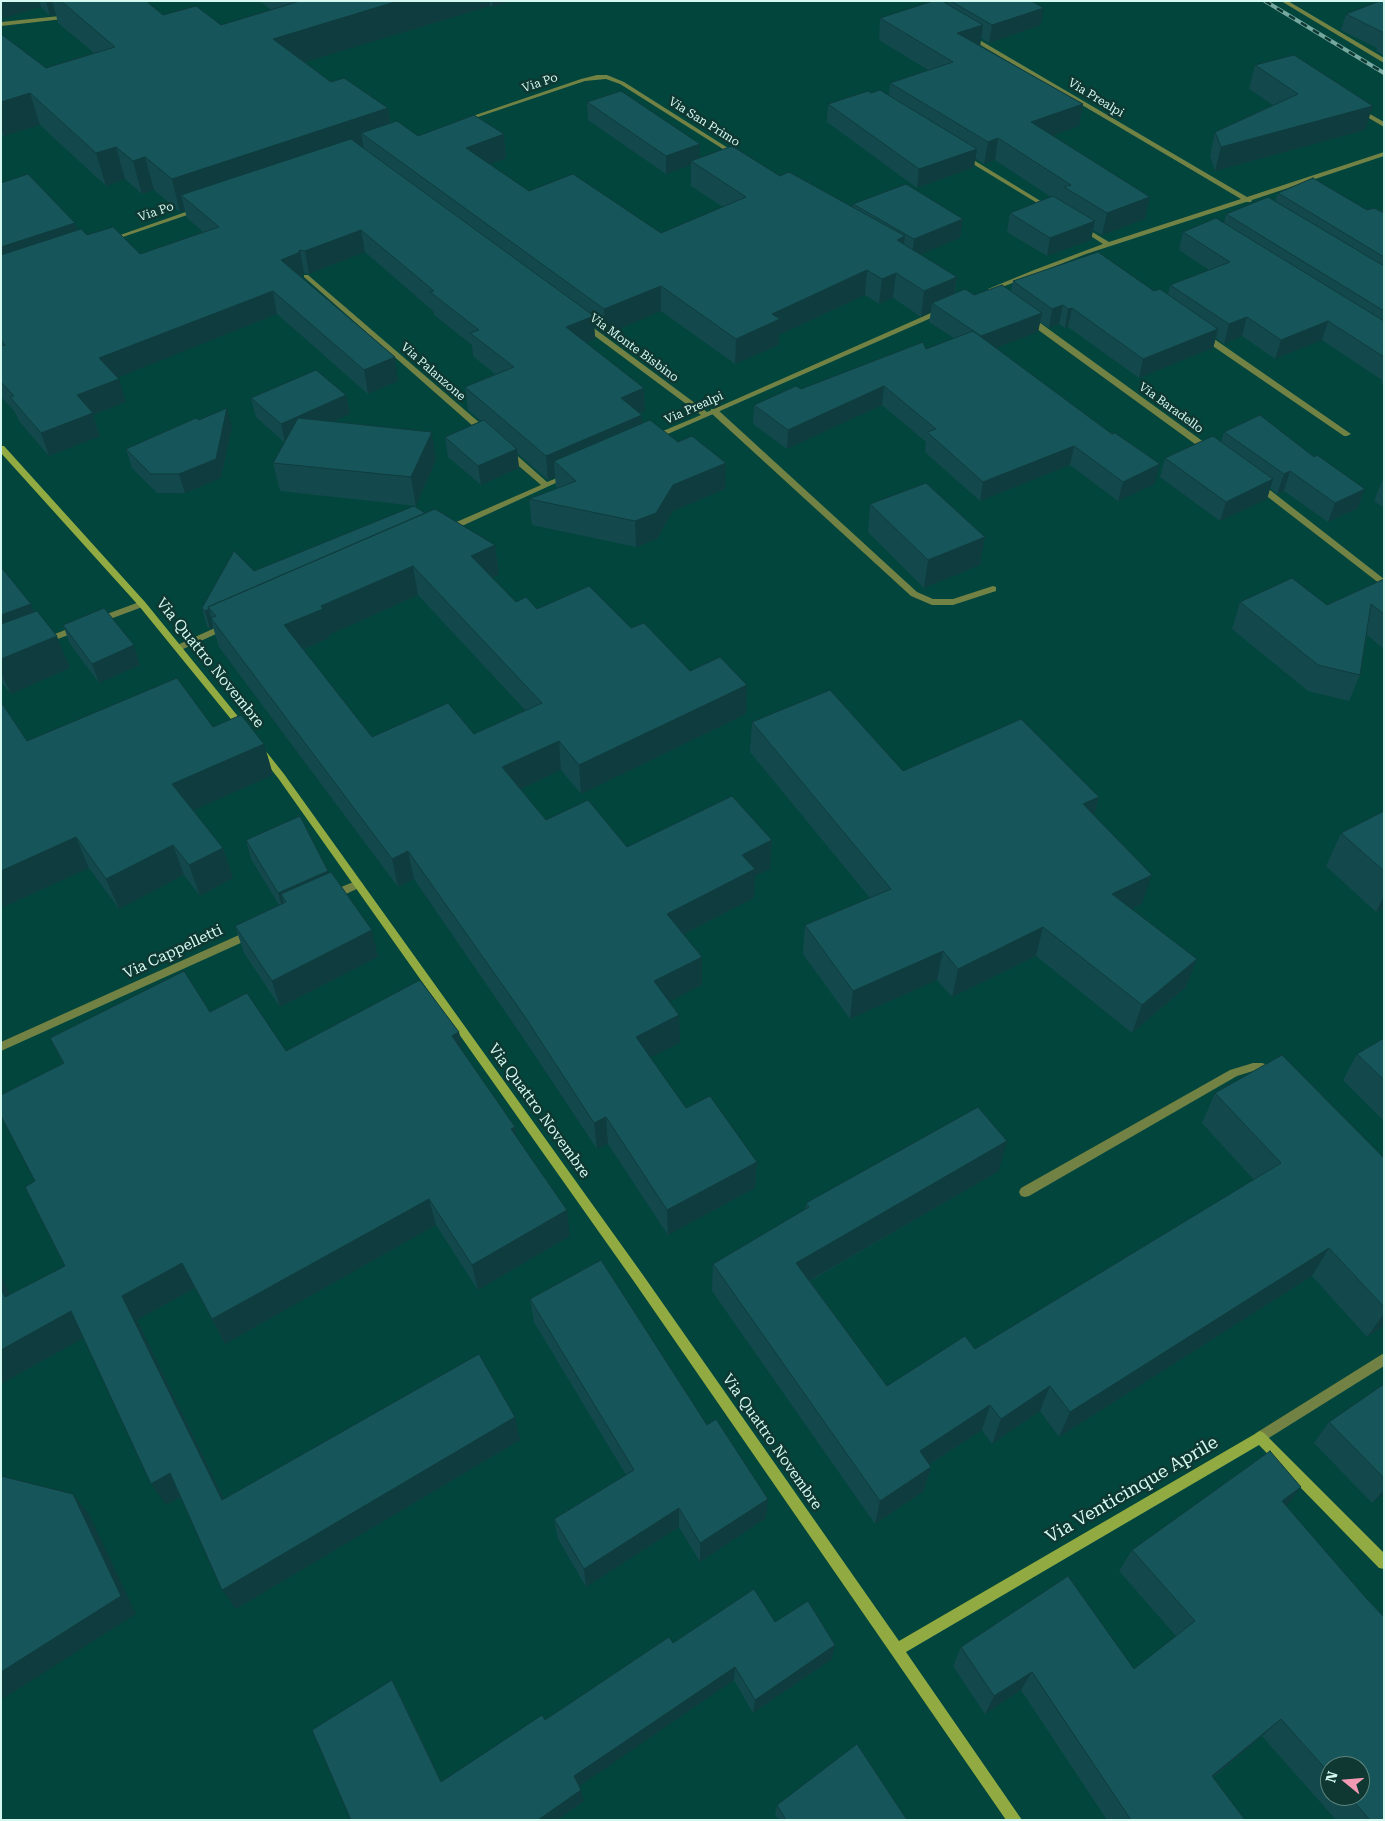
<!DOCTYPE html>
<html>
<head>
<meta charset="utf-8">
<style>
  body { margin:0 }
  #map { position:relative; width:1385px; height:1821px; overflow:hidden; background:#02453c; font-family:"Roboto Serif",serif }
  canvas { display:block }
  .frame { position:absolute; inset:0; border:2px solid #d5f9f1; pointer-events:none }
  .north { position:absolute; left:1320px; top:1756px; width:50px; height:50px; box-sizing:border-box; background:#0f3832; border:1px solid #5e857e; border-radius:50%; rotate:287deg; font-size:14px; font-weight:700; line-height:20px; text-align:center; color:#d5f9f1 }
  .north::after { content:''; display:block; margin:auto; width:18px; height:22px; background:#f19ab3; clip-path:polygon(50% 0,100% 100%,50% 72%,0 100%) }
</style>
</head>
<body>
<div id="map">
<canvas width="1385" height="1821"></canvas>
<div class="frame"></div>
<div class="north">N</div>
</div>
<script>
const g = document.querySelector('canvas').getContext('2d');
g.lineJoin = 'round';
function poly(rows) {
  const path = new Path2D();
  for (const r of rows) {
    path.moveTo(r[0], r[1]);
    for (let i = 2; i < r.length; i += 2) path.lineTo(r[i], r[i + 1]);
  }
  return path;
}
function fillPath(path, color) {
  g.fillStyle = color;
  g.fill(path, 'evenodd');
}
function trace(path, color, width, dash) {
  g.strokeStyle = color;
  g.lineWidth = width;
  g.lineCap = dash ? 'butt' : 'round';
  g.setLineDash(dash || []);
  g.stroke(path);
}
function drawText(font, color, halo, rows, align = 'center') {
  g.font = font + ' "Roboto Serif",serif';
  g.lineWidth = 5;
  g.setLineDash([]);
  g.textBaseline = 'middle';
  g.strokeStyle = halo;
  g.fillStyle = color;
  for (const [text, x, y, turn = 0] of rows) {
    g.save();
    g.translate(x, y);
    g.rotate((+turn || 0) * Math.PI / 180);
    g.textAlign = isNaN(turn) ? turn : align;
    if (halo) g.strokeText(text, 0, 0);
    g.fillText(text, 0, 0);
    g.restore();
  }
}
const lane = poly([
  [711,409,717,409,917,592,933,599,953,599,993,586,996,587,996,591,953,605,932,605,911,596,711,413,711,409]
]);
const street = poly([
  [1281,1,1288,1,1384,58,1384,63,1281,1],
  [70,15,72,16,72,18,1,26,1,22,70,15],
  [967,35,971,35,1247,197,1384,152,1384,156,1252,200,1251,202,1246,202,1086,254,992,291,988,291,988,289,1034,270,1103,244,1080,229,1080,227,1084,227,1109,242,1241,199,967,37,967,35],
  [597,75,607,75,624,82,739,155,734,156,620,84,606,79,585,81,466,121,461,120,581,79,597,75],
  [1359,108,1384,122,1384,127,1357,111,1356,110,1359,108],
  [963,156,967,156,1052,208,1047,209,963,158,963,156],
  [197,208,200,210,199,211,111,241,106,240,197,208],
  [304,275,308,275,488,430,488,434,482,434,304,277,304,275],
  [940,309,947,311,654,440,651,440,651,436,701,415,580,325,587,323,707,412,940,309],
  [1026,317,1032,317,1212,448,1212,452,1206,452,1026,321,1026,317],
  [1201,334,1207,334,1351,434,1347,436,1344,436,1201,338,1201,334],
  [506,451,512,451,547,482,567,474,571,476,451,531,445,531,445,527,541,485,506,455,506,451],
  [1255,483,1261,483,1384,579,1384,587,1255,487,1255,483],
  [142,601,145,602,145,606,102,622,96,622,95,620,96,618,142,601],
  [226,623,230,626,229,628,181,650,178,651,174,648,175,646,226,623],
  [78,625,81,626,82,628,81,630,45,644,41,641,42,639,78,625],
  [358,880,363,884,361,887,335,899,327,899,326,896,327,893,358,880],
  [250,930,254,931,255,934,254,937,1,1051,1,1042,250,930],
  [1253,1063,1262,1063,1277,1068,1278,1071,1277,1074,1273,1076,1262,1071,1253,1071,1237,1076,1029,1196,1025,1197,1021,1196,1019,1192,1021,1188,1230,1070,1253,1063],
  [1384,1353,1384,1366,1264,1441,1260,1443,1256,1441,1254,1437,1256,1433,1384,1353]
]);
const secondary = poly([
  [1,446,4,446,145,602,245,725,247,727,245,729,239,729,139,606,1,453,1,446],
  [262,749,265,750,284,774,643,1275,899,1641,1260,1431,1264,1433,1384,1553,1384,1569,1379,1568,1259,1445,906,1652,1022,1820,1006,1820,635,1283,278,778,259,754,257,752,259,750,262,749]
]);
const rail = poly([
  [1265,1,1384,73]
]);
const wall = poly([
  [1,1,146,1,163,15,221,25,271,10,260,1,512,1,493,7,490,6,305,62,331,82,388,108,391,124,418,136,504,134,506,158,490,165,529,191,661,233,723,207,691,186,691,165,666,174,588,120,587,102,700,158,780,176,853,208,853,204,963,219,960,238,920,254,957,277,955,293,974,295,1011,291,1013,281,1154,291,1168,295,1170,285,1209,270,1179,250,1183,232,1224,223,1226,214,1275,201,1278,193,1382,212,1384,206,1384,385,1381,383,1382,380,1322,340,1275,359,1242,336,1224,344,1216,338,1213,348,1139,378,1068,327,1065,328,1059,324,1049,328,1040,322,1038,332,996,348,1155,484,1118,501,1070,465,980,501,925,452,926,442,882,405,787,449,753,424,754,405,801,389,926,349,954,338,929,322,931,312,921,317,893,298,879,304,865,295,779,335,779,345,735,364,661,311,605,335,594,327,595,339,586,343,644,388,645,411,640,413,642,423,725,489,673,511,657,539,636,547,532,525,529,499,557,488,556,487,555,477,548,480,517,453,519,468,481,485,448,457,445,437,481,421,468,410,465,387,495,374,473,356,472,345,434,315,433,311,365,252,309,274,304,273,301,277,398,381,368,394,277,314,117,377,126,402,93,415,100,436,49,456,19,421,15,412,1,397,1,183,87,235,140,254,203,232,187,218,185,211,180,212,154,190,142,194,125,179,106,186,40,125,4,136,1,134,1,34,46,68,94,53,58,23,56,15,50,16,41,7],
  [948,1,1031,1,1041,25,989,43,981,38,980,46,1083,104,1079,126,1052,135,1145,219,1102,235,1093,230,1091,240,1047,256,1007,232,1010,213,1051,197,995,160,984,164,975,158,974,167,917,188,827,122,828,104,871,93,889,96,890,83,928,70,879,40,880,18,948,4],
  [1384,1,1384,55,1376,51,1377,48,1341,30,1346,14],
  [1255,65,1365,130,1215,171,1210,156,1215,132,1273,105,1249,89],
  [346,395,350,414,333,422,436,460,416,506,280,491,273,463,284,442,256,417,251,398],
  [199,420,232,427,221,478,185,493,157,493,132,468,126,449],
  [1224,432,1314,457,1365,489,1358,508,1328,522,1284,491,1277,494,1270,488,1267,499,1220,521,1160,477,1165,458,1221,442],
  [1384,480,1384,508,1374,501,1382,481],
  [870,504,985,537,980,565,924,588,868,532],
  [425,513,495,545,499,575,492,578,516,602,537,609,631,628,690,671,747,685,746,714,581,794,561,770,521,789,546,820,627,847,772,840,770,869,755,876,754,898,684,934,702,985,669,1001,679,1015,680,1043,650,1057,686,1108,757,1162,755,1188,668,1235,608,1144,597,1149,526,1042,414,879,398,887,219,647,213,627,210,629,207,626,202,608,254,571],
  [418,595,525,710,474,734,372,737,303,650,329,638,329,635],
  [1,567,31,604,34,612,70,668,11,694,1,682],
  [1384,579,1384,649,1367,635,1360,675,1349,701,1308,691,1232,629,1240,602,1327,605],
  [63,625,140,665,99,683,70,644],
  [1,702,27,741,213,727,264,744,273,775,193,810,223,848,233,878,200,896,184,875,119,909,89,868,1,908],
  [752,722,903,771,1099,797,1094,815,1142,904,1132,909,1197,959,1186,987,1132,1033,1036,956,952,997,937,980,850,1019,803,954,805,925,870,898,750,752],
  [1384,811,1384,908,1376,912,1326,866,1341,833],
  [246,840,328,871,328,873,378,957,280,1007,244,953,235,926,279,905,251,859],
  [210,1012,286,1051,459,1032,462,1051,515,1127,516,1138,570,1236,478,1290,436,1225,225,1344,195,1288,137,1320,224,1499,515,1417,520,1440,236,1609,181,1497,166,1505,83,1338,1,1384,1,1275,10,1295,65,1266,35,1181,63,1063,50,1038],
  [1384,1038,1384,1121,1343,1080,1357,1054],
  [1215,1093,1384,1158,1384,1326,1367,1337,1312,1276,1059,1437,1040,1411,992,1444,982,1430,929,1465,931,1467,924,1491,875,1524,712,1291,713,1264,805,1210,806,1203,999,1171,810,1281,887,1386,975,1349,1254,1180,1202,1123],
  [530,1299,707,1425,768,1499,766,1518,700,1562,679,1527,586,1587,558,1539,554,1519,626,1475,534,1322],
  [1384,1384,1384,1494,1372,1503,1314,1443,1329,1422],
  [1286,1506,1384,1820,1336,1820,1262,1736,1213,1778,1245,1820,1107,1820,1021,1690,985,1714,953,1666,961,1647,1134,1669,1176,1636,1119,1571,1132,1550],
  [1330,1766,1360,1796,1330,1796],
  [775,1622,835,1645,832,1659,753,1713,734,1680,579,1786,584,1801,557,1820,351,1820,399,1693,441,1781,673,1643],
  [777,1805,907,1820,779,1820,775,1814]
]);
const shadedWall = poly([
  [1,1,39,1,41,7,1,19],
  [46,1,52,1,56,15,50,16],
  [398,1,490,1,490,6,279,70,273,39],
  [492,1,512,1,493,7],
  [1044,8,1041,25,989,43,992,25],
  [983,25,980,46,957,33],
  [30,93,40,125,4,136,1,129,1,102],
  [1083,104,1079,126,1028,145,1031,122],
  [1373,106,1365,130,1215,171,1221,147],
  [388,108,393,141,361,133,364,150,181,195,185,211,180,212,172,179],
  [504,134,506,158,469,173,466,148],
  [998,138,995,160,984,164,988,142],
  [700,144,700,162,691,161,691,165,666,174,666,156],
  [116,147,125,179,106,186,96,153],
  [977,149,974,167,917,188,919,169],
  [145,157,154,190,142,194,133,161],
  [1150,197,1145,219,1102,235,1107,213],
  [963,219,960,238,912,258,914,239],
  [1095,221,1091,240,1047,256,1050,238],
  [75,223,82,246,1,273,1,247],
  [361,230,365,252,309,274,305,251],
  [905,236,902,261,897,240],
  [300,250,304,273,302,276,286,283,281,260],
  [867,270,865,295,779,335,779,345,735,364,736,339,772,314],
  [896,273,893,298,879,304,882,279],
  [957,277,953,302,932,303,931,312,921,317,924,291],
  [661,286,661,311,605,335,604,309],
  [273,291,277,314,107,382,99,358],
  [1063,305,1059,324,1049,328,1052,309],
  [1072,308,1068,327,1065,328,1068,309],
  [1042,313,1038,332,978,355,981,336],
  [594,316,595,339,568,351,566,327],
  [1247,317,1242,336,1224,344,1229,324],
  [1328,321,1322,340,1275,359,1281,340],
  [1218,329,1213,348,1139,378,1143,359],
  [395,357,398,381,368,394,364,370],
  [119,379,126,402,93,415,100,436,49,456,41,433,77,395],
  [884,386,882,405,787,449,788,430],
  [644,388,645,411,622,421,621,398],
  [346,395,350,414,285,443,281,424],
  [227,408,232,427,221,478,185,493,179,474],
  [642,415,643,439,554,461,555,477,548,480,546,456],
  [432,432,436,460,416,506,411,477],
  [1074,446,1070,465,980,501,983,482],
  [517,449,519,468,481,485,478,466],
  [726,463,725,489,673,511,657,539,636,547,635,521,673,485],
  [1160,464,1155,484,1118,501,1123,482],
  [1290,471,1284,491,1277,494,1284,474],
  [1273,479,1267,499,1220,521,1226,502],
  [1365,489,1358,508,1328,522,1335,503],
  [985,537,980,565,924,588,928,560],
  [495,545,499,575,474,585,471,556],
  [413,566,418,595,329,635,329,638,291,655,284,625,321,606],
  [31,604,44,637,1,653,1,615],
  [209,609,213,627,210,629,205,611],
  [57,636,70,668,11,694,1,673,1,659],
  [134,645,140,665,99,683,92,664],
  [747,685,746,714,581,794,579,765],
  [559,741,561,770,506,796,502,767],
  [264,744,273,775,183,815,172,784],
  [1099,797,1091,827,1083,804],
  [76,837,89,868,1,908,1,871],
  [772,840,770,869,755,876,754,898,668,942,667,914,742,855],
  [173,845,184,875,119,909,106,879],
  [223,848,233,878,200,896,189,865],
  [408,851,414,879,398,887,392,859],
  [328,871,333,889,286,902,281,894,286,911,284,912,278,893],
  [1152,875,1142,904,1103,923,1112,894],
  [1384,896,1384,908,1376,912],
  [1043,927,1036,956,952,997,958,969],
  [372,930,378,957,280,1007,272,981],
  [943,951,937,980,850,1019,853,991],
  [702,957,702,985,655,1009,654,981],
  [1197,959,1186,987,1132,1033,1142,1005],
  [679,1015,680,1043,637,1064,636,1037],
  [459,1032,464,1061,452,1036],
  [606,1117,608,1144,597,1149,594,1123],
  [515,1127,519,1154,511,1129],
  [1007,1141,999,1171,793,1290,796,1263],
  [757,1162,755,1188,668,1235,667,1210],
  [429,1199,436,1225,225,1344,212,1319],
  [567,1210,570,1236,478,1290,472,1265],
  [1329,1248,1312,1276,1059,1437,1070,1412],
  [182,1263,195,1288,137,1320,235,1522,222,1500,122,1296],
  [1,1275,23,1322,5,1297,1,1289],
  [71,1311,87,1336,1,1384,1,1350],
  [1384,1314,1384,1326,1367,1337],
  [1050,1386,1040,1411,992,1444,1001,1419],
  [990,1405,982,1430,913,1475,920,1451],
  [515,1417,520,1440,236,1609,222,1590],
  [931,1467,924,1491,875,1524,880,1501],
  [170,1473,184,1495,166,1505,151,1484],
  [1301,1487,1284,1510,1282,1501],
  [1384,1490,1384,1494,1372,1503],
  [73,1494,89,1514,136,1614,1,1700,1,1672],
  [768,1499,766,1518,700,1562,700,1543],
  [679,1508,679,1527,586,1587,584,1569],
  [835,1645,832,1659,753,1713,755,1700],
  [735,1667,734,1680,577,1788,574,1776],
  [1032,1672,1021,1690,985,1714,994,1696],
  [1281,1719,1262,1736,1195,1792,1212,1776],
  [581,1790,584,1801,557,1820,538,1820]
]);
const building = poly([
  [61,1,146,1,163,15,196,6,221,25,297,2,296,1,398,1,273,39,331,82,344,78,388,108,172,179,145,157,133,161,116,147,96,153,30,93,1,102,1,34,46,68,115,47,61,1],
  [933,1,942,1,983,25,957,33,1083,104,1031,122,1150,197,1107,213,1064,187,1071,185,998,138,988,142,890,83,953,62,880,18,933,1],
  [951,1,1031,1,1044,8,992,25,951,1],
  [1380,1,1384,1,1384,33,1346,14,1380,1],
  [1294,55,1373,106,1221,147,1215,132,1298,94,1255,65,1294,55],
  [880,90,977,149,919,169,828,104,868,91,871,93,880,90],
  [621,91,700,144,666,156,587,102,621,91],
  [474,115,504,134,466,148,529,191,573,174,661,233,746,197,691,161,732,146,780,176,789,172,905,236,897,240,957,277,924,291,896,273,882,279,867,270,772,314,780,319,736,339,661,286,604,309,361,133,397,121,418,136,474,115],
  [351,139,594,316,566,327,644,388,621,398,642,415,546,456,465,387,514,367,470,333,479,330,430,292,434,291,361,230,305,251,300,250,298,253,281,260,395,357,364,370,273,291,99,358,119,379,77,395,93,413,41,433,10,397,14,396,1,382,1,346,5,345,1,340,1,255,81,229,87,235,113,227,140,254,219,227,181,195,351,139],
  [28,174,75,223,1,247,1,183,28,174],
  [1313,178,1367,210,1374,208,1384,213,1384,257,1278,193,1313,178],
  [906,184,963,219,914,239,853,204,906,184],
  [1053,196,1095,221,1050,238,1010,213,1053,196],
  [1268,197,1384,266,1384,311,1226,214,1268,197],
  [1216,218,1384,321,1384,357,1328,321,1281,340,1247,317,1229,324,1170,285,1230,262,1183,232,1216,218],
  [1098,252,1154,291,1160,289,1218,329,1143,359,1072,308,1068,309,1063,305,1052,309,1013,281,1098,252],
  [1002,285,1042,313,981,336,932,303,965,289,974,295,1002,285],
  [973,331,1112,434,1115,433,1160,464,1123,482,1074,446,983,482,927,432,936,429,884,386,788,430,754,405,796,386,801,389,923,342,926,349,973,331],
  [316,370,346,395,281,424,251,398,316,370],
  [227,408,216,459,179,474,151,474,126,449,196,418,199,420,227,408],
  [1260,415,1314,457,1317,455,1365,489,1335,503,1290,471,1284,474,1224,432,1260,415],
  [298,418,432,432,411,477,273,463,298,418],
  [484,420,517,449,478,466,445,437,484,420],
  [650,420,678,442,692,436,726,463,673,485,656,513,635,521,529,499,576,481,554,461,650,420],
  [1213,436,1273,479,1226,502,1165,458,1213,436],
  [926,483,985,537,928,560,870,504,926,483],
  [414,506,425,513,208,607,209,609,205,611,202,608,234,551,254,571,414,506],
  [435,509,495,545,471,556,516,602,526,597,537,609,589,586,631,628,644,623,690,671,720,657,747,685,579,765,559,741,502,767,546,820,588,800,627,847,732,796,772,840,742,855,755,869,667,914,702,957,654,981,679,1015,636,1037,686,1108,710,1096,757,1162,667,1210,606,1117,594,1123,523,1014,408,851,392,859,211,618,216,616,208,607,435,509],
  [413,566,542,703,474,734,448,703,372,737,284,625,323,609,321,606,413,566],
  [1,567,31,604,1,615,1,567],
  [1292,578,1327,605,1384,579,1384,614,1371,604,1360,675,1318,665,1240,602,1292,578],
  [104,608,134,645,92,664,63,625,104,608],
  [37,611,57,636,1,659,1,624,37,611],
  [177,678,213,727,241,715,264,744,172,784,223,848,189,865,173,845,106,879,76,837,1,871,1,702,27,741,177,678],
  [830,690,903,771,1021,719,1099,797,1083,804,1152,875,1112,894,1197,959,1142,1005,1043,927,958,969,943,951,853,991,805,925,891,889,752,722,830,690],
  [1384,811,1384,871,1341,833,1384,811],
  [300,816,328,871,278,893,246,840,300,816],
  [331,872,372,930,272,981,235,926,286,902,281,894,331,872],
  [184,971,210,1012,247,993,286,1051,420,980,459,1032,452,1036,515,1127,511,1129,567,1210,472,1265,429,1199,212,1319,182,1263,122,1296,222,1500,479,1354,515,1417,222,1590,170,1473,151,1484,71,1311,1,1350,1,1289,5,1297,65,1266,25,1187,35,1181,1,1116,1,1095,64,1063,50,1038,184,971],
  [1384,1038,1384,1080,1357,1054,1384,1038],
  [1282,1055,1384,1158,1384,1307,1329,1248,1070,1412,1050,1386,1001,1419,990,1405,920,1451,931,1467,880,1501,713,1264,809,1207,806,1203,978,1107,1007,1141,796,1263,887,1386,965,1336,975,1349,1281,1163,1215,1093,1282,1055],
  [601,1260,707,1425,716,1419,768,1499,700,1543,679,1508,584,1569,554,1519,634,1470,530,1299,601,1260],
  [1384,1384,1384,1478,1329,1422,1384,1384],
  [1270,1451,1301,1487,1282,1501,1366,1598,1384,1617,1384,1820,1370,1820,1349,1796,1360,1796,1360,1766,1330,1766,1330,1774,1281,1719,1212,1776,1245,1820,1131,1820,1032,1672,994,1696,961,1647,1068,1576,1134,1669,1195,1621,1132,1550,1270,1451],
  [1,1476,73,1494,121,1596,1,1672,1,1476],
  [754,1589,775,1622,808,1601,835,1645,755,1700,735,1667,574,1776,581,1790,538,1820,351,1820,312,1730,392,1680,441,1782,542,1715,545,1720,669,1637,673,1643,754,1589],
  [857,1744,907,1820,786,1820,777,1805,857,1744]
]);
const farStreetnames = [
  ["Via Po",540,83,-19],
  ["Via Prealpi",1096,98,31],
  ["Via San Primo",704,122,32],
  ["Via Po",156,212,-19],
  ["Via Monte Bisbino",634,348,36],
  ["Via Palanzone",433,372,41],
  ["Via Prealpi",694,408,-24],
  ["Via Baradello",1171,408,36]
];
const streetNames = [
  ["Via Quattro Novembre",210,663,51],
  ["Via Cappelletti",173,952,-25],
  ["Via Quattro Novembre",539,1111,54],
  ["Via Quattro Novembre",772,1442,55]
];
const nearStreetnames = [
  ["Via Venticinque Aprile",1132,1490,-30]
];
fillPath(lane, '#728245');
fillPath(street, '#728245');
fillPath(secondary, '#91aa42');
trace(rail, '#76a8a0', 4);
trace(rail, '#0f3832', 2.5, [7]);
fillPath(wall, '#13494d');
fillPath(shadedWall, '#0f3c3e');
fillPath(building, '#165559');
trace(building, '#0f3c3e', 1);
drawText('12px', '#d5f9f1', '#0f3832', farStreetnames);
drawText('15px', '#d5f9f1', '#0f3832', streetNames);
drawText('18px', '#d5f9f1', '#0f3832', nearStreetnames);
</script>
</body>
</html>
